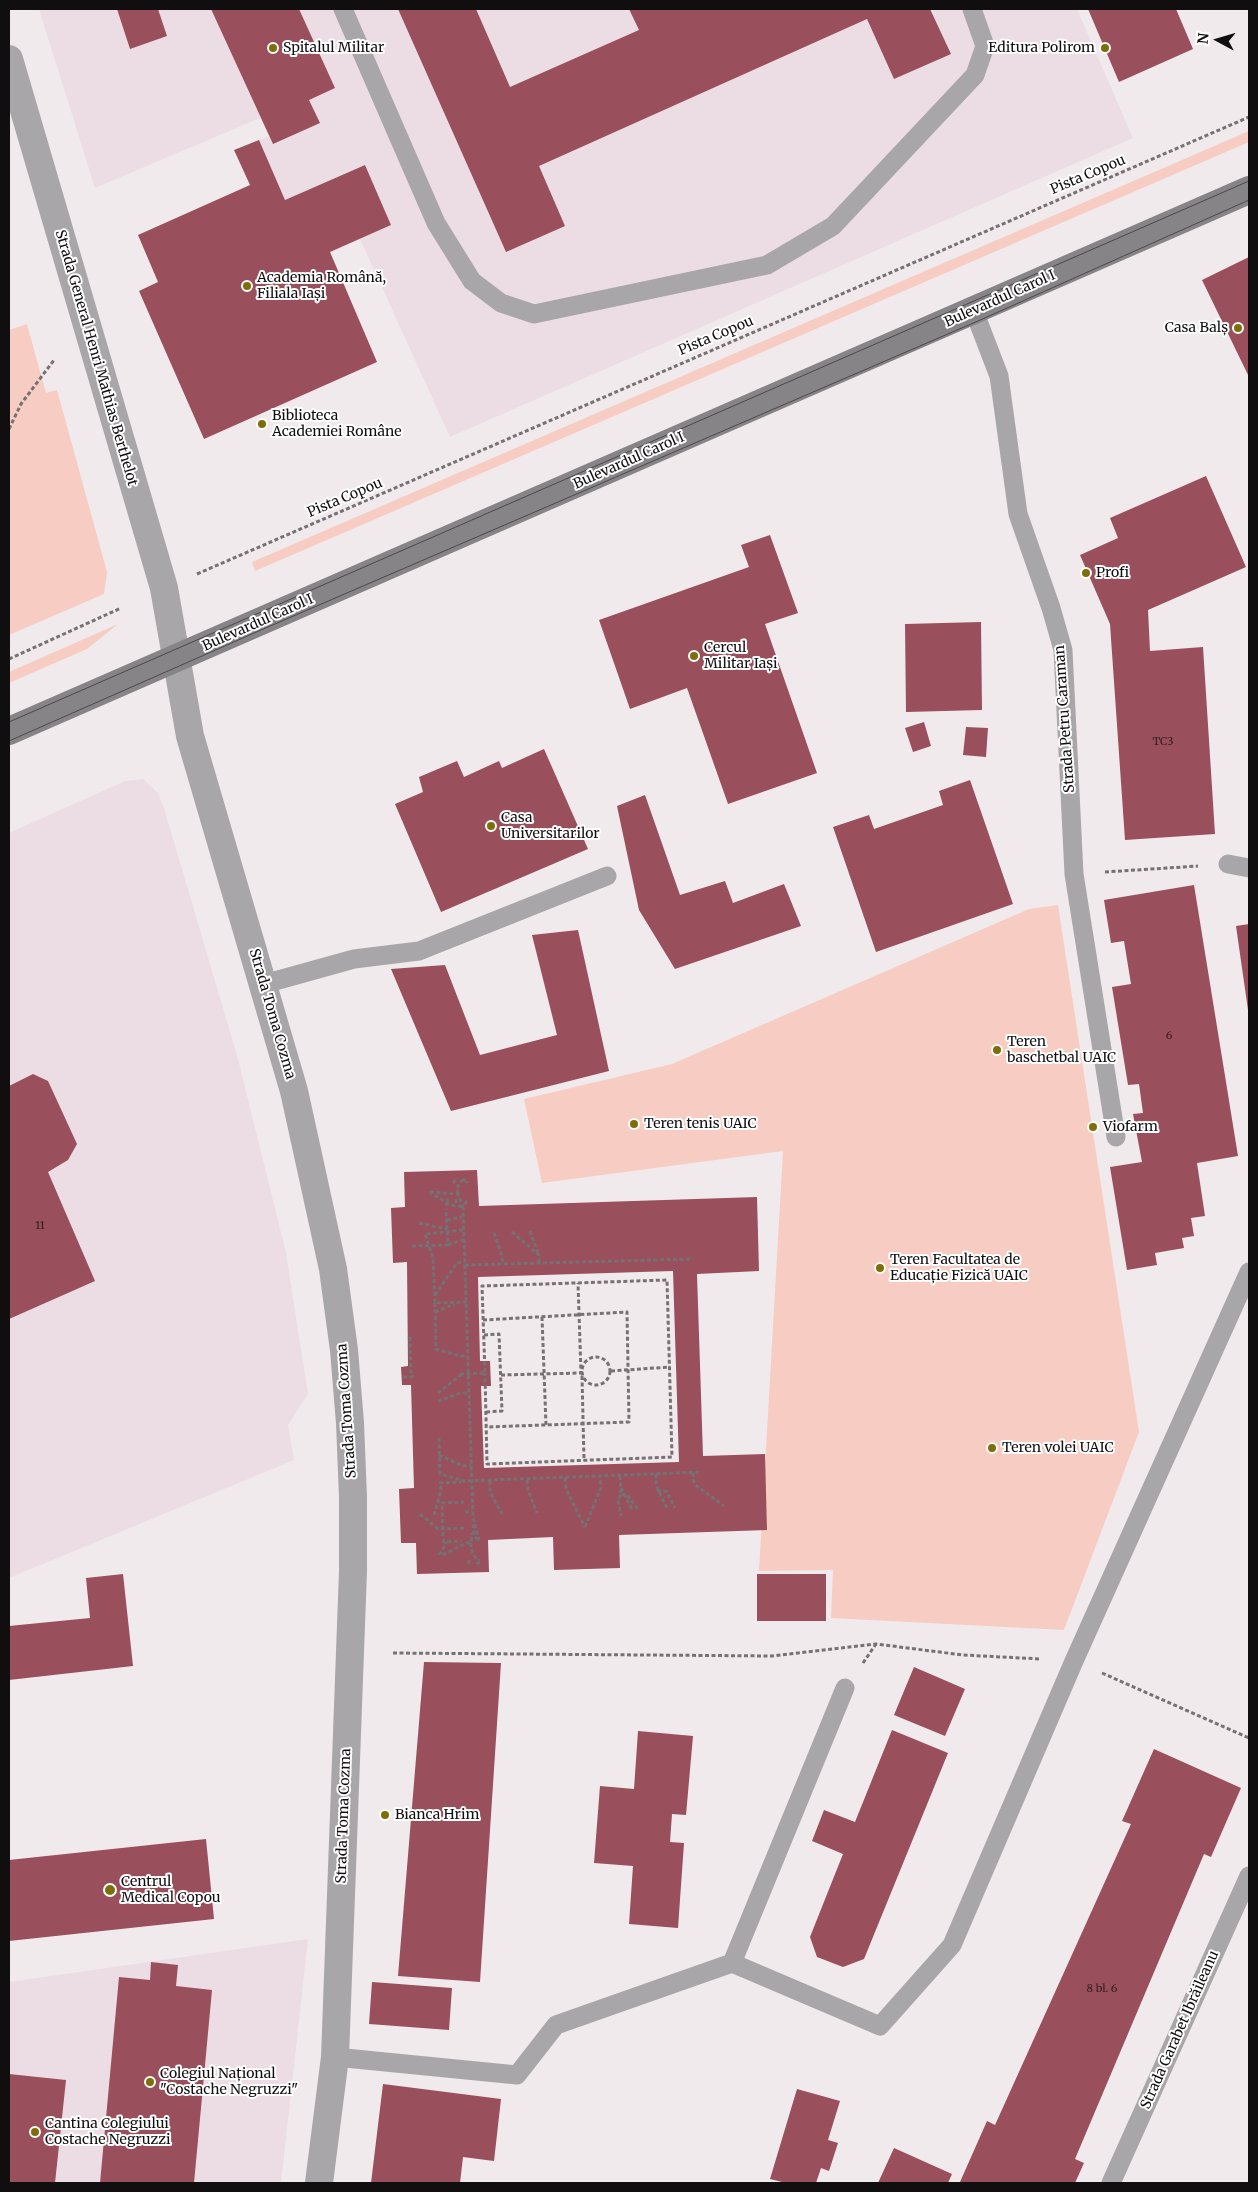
<!DOCTYPE html>
<html>
<head>
<meta charset="utf-8">
<style>
  body { margin:0 }
  #map { position:relative; width:1258px; height:2192px; overflow:hidden; background:#f1eaed; font-family:Merriweather,serif }
  canvas { display:block }
  .frame { position:absolute; inset:0; border:10px solid #110e0f; pointer-events:none }
  .north { position:absolute; left:1193px; top:15px; width:50px; height:50px; -webkit-text-stroke:4px #fff; paint-order:stroke; rotate:276deg; font-size:14px; font-weight:700; line-height:20px; text-align:center; color:#110e0f }
  .north::after { content:''; display:block; margin:auto; width:18px; height:22px; background:#110e0f; clip-path:polygon(50% 0,100% 100%,50% 72%,0 100%) }
</style>
</head>
<body>
<div id="map">
<canvas width="1258" height="2192"></canvas>
<div class="frame"></div>
<div class="north">N</div>
</div>
<script>
const g = document.querySelector('canvas').getContext('2d');
g.lineJoin = 'round';
function fillPath(path, color) {
  g.fillStyle = color;
  g.fill(path, 'evenodd');
}
function poly(rows) {
  const path = new Path2D();
  for (const r of rows) {
    if (r.length === 3) {
      path.moveTo(r[0] + r[2], r[1]);
      path.arc(r[0], r[1], r[2], 0, 2 * Math.PI);
      continue;
    }
    path.moveTo(r[0], r[1]);
    for (let i = 2; i < r.length; i += 2) path.lineTo(r[i], r[i + 1]);
  }
  return path;
}
function trace(path, color, width, dash) {
  g.strokeStyle = color;
  g.lineWidth = width;
  g.lineCap = dash ? 'butt' : 'round';
  g.setLineDash(dash || []);
  g.stroke(path);
}
function drawText(font, color, halo, rows, align = 'center') {
  g.font = font + ' Merriweather,serif';
  g.lineWidth = 4;
  g.setLineDash([]);
  g.textBaseline = 'middle';
  g.strokeStyle = halo;
  g.fillStyle = color;
  for (const [text, x, y, turn = 0] of rows) {
    g.save();
    g.translate(x, y);
    g.rotate((+turn || 0) * Math.PI / 180);
    g.textAlign = isNaN(turn) ? turn : align;
    if (halo) g.strokeText(text, 0, 0);
    g.fillText(text, 0, 0);
    g.restore();
  }
}
const built = poly([
  [39,9,1077,9,1133,138,450,437,360,239,391,225,365,165,285,200,259,140,269,136,260,118,95,188],
  [143,779,158,793,164,808,238,1059,286,1253,308,1394,288,1425,294,1460,9,1578,9,833,125,781],
  [308,1939,281,2183,9,2183,9,1982]
]);
const green = poly([
  [1249,131,1249,142,255,571,252,562],
  [27,324,46,393,57,390,107,572,104,594,9,635,9,330],
  [118,624,87,649,9,683,9,672],
  [1058,905,1139,1432,1064,1630,831,1618,833,1570,759,1571,783,1151,542,1183,524,1099,672,1064,1029,909]
]);
const building = poly([
  [117,9,158,9,167,36,130,49],
  [211,9,299,9,335,88,309,100,320,123,273,144],
  [398,9,476,9,510,87,639,30,629,9,930,9,951,54,894,79,867,19,539,166,565,226,506,252],
  [1088,9,1176,9,1193,49,1119,82],
  [259,140,285,200,365,165,391,225,330,252,377,362,204,439,139,291,158,282,138,235,250,185,234,150],
  [1249,257,1249,377,1202,280],
  [1206,476,1246,567,1148,610,1150,651,1203,647,1215,834,1125,840,1110,624,1080,555,1118,538,1110,518],
  [770,535,798,613,765,624,817,773,728,804,687,688,630,709,599,620,749,567,741,545],
  [981,622,982,710,906,712,905,624],
  [924,722,931,746,913,752,905,728],
  [966,727,988,728,986,757,963,755],
  [544,749,588,849,441,912,395,804,423,792,419,777,457,761,464,777,499,761,502,768],
  [970,780,1013,904,876,952,833,827,869,815,874,829,943,805,939,791],
  [645,795,680,895,725,881,733,903,784,884,801,926,675,969,639,910,617,806],
  [1194,885,1238,1156,1197,1163,1205,1216,1191,1218,1194,1236,1182,1238,1184,1248,1155,1253,1157,1265,1127,1270,1110,1167,1142,1162,1133,1114,1143,1113,1139,1084,1128,1085,1112,987,1131,984,1124,941,1111,943,1104,900],
  [1249,924,1249,1010,1248,1010,1236,926],
  [578,930,609,1071,451,1111,391,969,445,965,480,1055,557,1035,532,935],
  [33,1074,48,1081,77,1144,68,1160,48,1172,95,1281,9,1319,9,1086],
  [477,1170,479,1206,757,1197,759,1271,697,1274,703,1456,765,1454,767,1530,619,1535,620,1568,554,1570,553,1537,488,1540,489,1572,417,1574,416,1543,401,1543,399,1489,414,1488,411,1385,402,1385,401,1367,408,1366,407,1262,393,1263,391,1208,405,1207,404,1172],
  [673,1271,679,1462,484,1468,481,1386,491,1386,490,1361,480,1361,478,1277],
  [123,1574,133,1666,9,1680,9,1626,90,1618,86,1578],
  [757,1574,826,1574,826,1621,757,1621],
  [424,1662,501,1663,480,1982,398,1976],
  [914,1667,965,1689,945,1736,894,1715],
  [892,1730,948,1753,864,1959,843,1967,817,1957,810,1937,843,1854,812,1841,824,1810,855,1822],
  [638,1731,693,1736,686,1815,672,1814,670,1842,684,1843,678,1928,629,1924,633,1866,594,1863,600,1786,634,1789],
  [1154,1749,1241,1788,1211,1857,1204,1854,1075,2159,1084,2163,1075,2183,964,2183,960,2182,987,2121,995,2125,1131,1824,1122,1821],
  [206,1839,214,1919,9,1941,9,1860],
  [151,1962,178,1965,176,1986,212,1990,194,2183,100,2183,119,1977,150,1980],
  [372,1982,452,1988,449,2030,369,2024],
  [9,2074,66,2080,55,2183,9,2183],
  [383,2084,501,2099,494,2161,463,2157,460,2183,371,2183],
  [797,2089,840,2101,828,2140,838,2143,829,2171,821,2168,816,2183,786,2183,770,2179],
  [894,2148,952,2174,948,2183,878,2183]
]);
const path = poly([
  [9,429,21,404,54,360],
  [197,574,1249,117],
  [9,659,121,608],
  [1105,872,1198,866],
  [462,1180,467,1180,467,1183],
  [453,1183,456,1180],
  [429,1192,451,1205,463,1207,463,1209],
  [430,1192,458,1194,463,1207],
  [458,1194,457,1188,462,1180],
  [456,1199,456,1205],
  [467,1201,463,1207,473,1517,479,1541],
  [447,1206,446,1200,449,1200],
  [447,1220,462,1217],
  [419,1223,447,1229],
  [463,1230,425,1234,433,1258,435,1303,466,1302],
  [530,1231,538,1253],
  [512,1232,539,1255,539,1263],
  [494,1233,502,1256,503,1264],
  [448,1245,463,1240],
  [412,1246,448,1245,446,1209],
  [465,1265,693,1259],
  [435,1295,457,1263,464,1262],
  [435,1303,436,1349,460,1356,467,1356],
  [435,1312,455,1304],
  [542,1317,546,1425],
  [483,1320,627,1312,629,1422,487,1427],
  [484,1335,499,1334,502,1411,485,1412],
  [410,1337,411,1377,414,1376],
  [596,1371,14],
  [611,1371,670,1367],
  [460,1374,485,1373,482,1286,667,1280,672,1457,487,1464,485,1373],
  [501,1375,581,1373,578,1283],
  [582,1376,584,1460],
  [403,1377,411,1377],
  [438,1393,462,1374],
  [438,1401,461,1393,469,1393],
  [439,1438,440,1474,464,1481,700,1472],
  [439,1455,463,1466,471,1466],
  [693,1473,694,1484,724,1506],
  [656,1474,656,1486,667,1508],
  [620,1476,621,1495,626,1494,638,1509],
  [565,1478,566,1489,585,1527],
  [527,1480,528,1490,537,1513],
  [490,1481,490,1492,502,1514],
  [621,1488,632,1509],
  [657,1491,666,1491,675,1508],
  [621,1495,618,1499,621,1516],
  [465,1512,472,1511],
  [420,1514,438,1529,465,1528],
  [434,1515,441,1490,440,1483,461,1482],
  [473,1524,474,1535,477,1539],
  [585,1527,601,1488,600,1476],
  [443,1536,442,1503,464,1502],
  [443,1539,444,1542,461,1541],
  [471,1543,471,1549,476,1559],
  [439,1555,446,1544,446,1542],
  [443,1555,466,1543,471,1543,472,1533],
  [469,1560,469,1563,471,1563],
  [476,1563,480,1563,479,1559],
  [393,1653,772,1656,876,1644,963,1655,1041,1659],
  [863,1663,876,1644],
  [1102,1673,1249,1738]
]);
const service = poly([
  [343,9,436,223,472,281,501,303,534,314,767,265,833,226,975,75,985,46,972,9],
  [974,311,999,376,1018,514,1051,608,1063,650,1074,874,1116,1137],
  [1228,864,1249,868],
  [264,984,354,959,419,951,607,876],
  [732,1963,880,2026,952,1945,1074,1661,1249,1272],
  [335,2057,517,2075,556,2025,732,1963,845,1688],
  [1111,2183,1249,1876]
]);
const tertiary = poly([
  [9,59,164,588,190,736,294,1091,333,1269,344,1350,350,1423,353,1497,353,1571,335,2057,319,2183]
]);
const secondary = poly([
  [9,731,1249,190]
]);
const tram = poly([
  [9,722,1249,181],
  [9,741,261,630,978,321,1249,200]
]);
const markers = [
  [273,48,5,"#7e6d09"],
  [1105,48,5,"#7e6d09"],
  [247,286,5,"#7e6d09"],
  [1238,328,5,"#7e6d09"],
  [262,424,5,"#7e6d09"],
  [1086,573,5,"#7e6d09"],
  [694,656,5,"#7e6d09"],
  [491,826,5,"#7e6d09"],
  [997,1050,5,"#7e6d09"],
  [634,1124,5,"#7e6d09"],
  [1093,1127,5,"#7e6d09"],
  [880,1268,5,"#7e6d09"],
  [992,1448,5,"#7e6d09"],
  [385,1815,5,"#7e6d09"],
  [110,1890,6,"#7e6d09"],
  [150,2082,5,"#7e6d09"],
  [35,2132,5,"#7e6d09"]
];
const numberNames = [
  ["TC3",1163,742],
  ["6",1169,1036],
  ["11",40,1226],
  ["8 bl. 6",1102,1989]
];
const poiNames = [
  ["Spitalul Militar",283,48],
  ["Editura Polirom",1095,48,"right"],
  ["Academia Română,",257,278],
  ["Filiala Iași",257,294],
  ["Casa Balș",1228,328,"right"],
  ["Biblioteca",272,416],
  ["Academiei Române",272,432],
  ["Profi",1096,573],
  ["Cercul",704,648],
  ["Militar Iași",704,664],
  ["Casa",501,818],
  ["Universitarilor",501,834],
  ["Teren",1007,1042],
  ["baschetbal UAIC",1007,1058],
  ["Teren tenis UAIC",644,1124],
  ["Viofarm",1103,1127],
  ["Teren Facultatea de",890,1260],
  ["Educație Fizică UAIC",890,1276],
  ["Teren volei UAIC",1002,1448],
  ["Bianca Hrim",395,1815],
  ["Centrul",121,1882],
  ["Medical Copou",121,1898],
  ["Colegiul Național",160,2074],
  ["\"Costache Negruzzi\"",160,2090],
  ["Cantina Colegiului",45,2124],
  ["Costache Negruzzi",45,2140]
];
const streetNames = [
  ["Pista Copou",1088,175,-23],
  ["Bulevardul Carol I",1000,299,-24],
  ["Pista Copou",716,336,-23],
  ["Strada General Henri Mathias Berthelot",96,358,74],
  ["Bulevardul Carol I",629,461,-24],
  ["Pista Copou",345,498,-23],
  ["Bulevardul Carol I",258,623,-24],
  ["Strada Petru Caraman",1065,719,-94],
  ["Strada Toma Cozma",272,1014,74],
  ["Strada Toma Cozma",347,1411,-94],
  ["Strada Toma Cozma",344,1816,-88],
  ["Strada Garabet Ibrăileanu",1180,2030,-66]
];
fillPath(built, '#ecdde4');
fillPath(green, '#f7ccc3');
fillPath(building, '#994f5c');
trace(path, '#767173', 3, [4, 2.5]);
trace(service, '#a8a6a8', 19);
trace(tertiary, '#a8a6a8', 28);
trace(secondary, '#878487', 28);
trace(tram, '#4c484a', 1);
for (const [x, y, r, color] of markers) {
  const dot = new Path2D();
  dot.arc(x, y, r, 0, 2 * Math.PI);
  g.fillStyle = color;
  g.fill(dot);
  trace(dot, '#fff', 2);
}
drawText('11px', '#331e22', null, numberNames);
drawText('14px', '#110e0f', '#fff', poiNames, 'left');
drawText('14px', '#110e0f', '#fff', streetNames);
</script>
</body>
</html>
